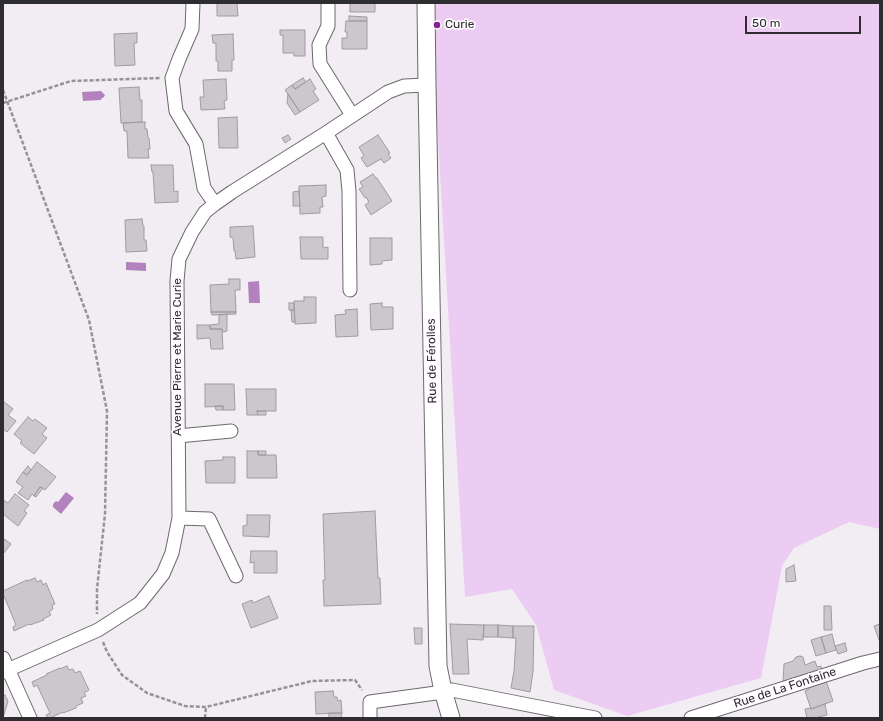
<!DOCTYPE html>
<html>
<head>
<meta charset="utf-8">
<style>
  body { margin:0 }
  #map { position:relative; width:883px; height:721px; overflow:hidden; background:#f1edf2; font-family:Rubik,sans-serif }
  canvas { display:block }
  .frame { position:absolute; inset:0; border:4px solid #2e2d2f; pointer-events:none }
  .scale { position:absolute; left:745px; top:16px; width:116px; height:18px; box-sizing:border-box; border:2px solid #2e2d2f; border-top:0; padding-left:5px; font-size:12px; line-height:14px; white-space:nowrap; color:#2e2d2f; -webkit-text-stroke:3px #fefaff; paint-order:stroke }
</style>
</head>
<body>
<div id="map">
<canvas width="883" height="721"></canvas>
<div class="frame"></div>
<div class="scale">50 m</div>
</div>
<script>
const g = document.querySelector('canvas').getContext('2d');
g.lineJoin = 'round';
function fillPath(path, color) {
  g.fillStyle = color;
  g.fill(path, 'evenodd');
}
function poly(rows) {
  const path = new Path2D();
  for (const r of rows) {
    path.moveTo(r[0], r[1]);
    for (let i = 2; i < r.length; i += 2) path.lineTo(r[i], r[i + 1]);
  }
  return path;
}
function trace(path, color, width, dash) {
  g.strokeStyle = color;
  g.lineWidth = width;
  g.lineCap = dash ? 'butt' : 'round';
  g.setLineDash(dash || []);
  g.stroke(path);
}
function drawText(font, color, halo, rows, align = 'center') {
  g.font = font + ' Rubik,sans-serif';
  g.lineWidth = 3.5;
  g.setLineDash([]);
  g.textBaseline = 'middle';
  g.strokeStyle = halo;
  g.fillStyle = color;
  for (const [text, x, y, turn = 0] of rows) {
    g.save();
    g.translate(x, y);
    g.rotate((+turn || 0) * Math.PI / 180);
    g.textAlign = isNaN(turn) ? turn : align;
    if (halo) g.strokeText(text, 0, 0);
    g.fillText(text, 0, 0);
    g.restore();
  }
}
const green = poly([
  [430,3,880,3,880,529,849,522,794,548,782,566,761,678,627,716,554,690,536,625,512,589,465,597]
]);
const water = poly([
  [101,91,105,95,104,97,101,99,101,100,83,101,82,92],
  [126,262,146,263,146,271,126,270],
  [259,281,260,303,249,303,248,282],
  [66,492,74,498,61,514,53,507,53,504,56,501,58,502]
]);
const building = poly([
  [217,3,237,3,238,16,217,16,217,3],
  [350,3,375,3,375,12,350,12,350,3],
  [349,16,367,17,367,21,349,21,349,16],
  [346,21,367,21,367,49,342,49,342,38,347,38,347,32,345,32,346,21],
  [280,30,305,30,305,56,294,56,294,53,283,53,283,35,280,35,280,30],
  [137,33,137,43,134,43,135,65,115,66,114,34,137,33],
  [233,34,234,60,232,60,232,71,218,71,218,61,216,61,216,43,213,43,212,35,233,34],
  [303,78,306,82,295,89,292,85,303,78],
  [226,79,227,100,224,101,225,109,201,110,200,97,204,97,203,80,226,79],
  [310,79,316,89,313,91,319,100,300,112,285,90,292,85,295,89,310,79],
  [139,87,140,100,142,100,142,122,121,123,119,88,139,87],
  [288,94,300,112,295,115,287,103,288,94],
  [237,117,238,148,219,148,218,118,237,117],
  [145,122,145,129,147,129,148,138,149,138,150,149,148,149,149,158,128,158,127,131,124,131,123,123,145,122],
  [288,135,291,139,285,143,282,138,288,135],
  [378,135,390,153,388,154,391,158,384,163,381,159,367,167,361,158,364,156,359,147,378,135],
  [151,165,173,165,174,192,178,191,178,202,155,203,153,172,152,172,151,165],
  [373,174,376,178,377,178,392,201,371,215,365,205,369,202,366,197,365,198,359,189,363,187,360,182,373,174],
  [326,185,326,196,322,197,323,207,320,207,320,213,300,214,299,186,326,185],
  [299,191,300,206,293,206,293,192,299,191],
  [142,219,143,226,144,226,144,240,146,240,147,251,126,252,125,220,142,219],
  [253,226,255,257,236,259,235,251,234,251,233,238,230,237,230,227,253,226],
  [300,237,323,237,323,248,328,247,328,259,301,259,300,237],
  [370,238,392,238,392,260,382,261,382,264,370,265,370,238],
  [229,279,240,279,240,290,235,290,236,312,211,312,210,285,229,284,229,279],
  [304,297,316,297,316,323,295,324,294,301,304,301,304,297],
  [289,303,294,303,294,310,289,310,289,303],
  [382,303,382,307,393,307,393,329,371,330,370,304,382,303],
  [357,309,358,336,336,337,335,315,346,314,345,310,357,309],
  [291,310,294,310,295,322,292,322,291,310],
  [211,312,236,312,236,314,212,315,211,312],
  [227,314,227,331,223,332,222,329,210,329,210,325,219,324,219,315,227,314],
  [197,325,210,325,210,329,222,329,223,349,211,349,210,338,197,339,197,325],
  [205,384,234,384,235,410,223,410,223,406,205,407,205,384],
  [246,389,276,389,276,411,257,411,258,415,247,415,246,389],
  [3,401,13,409,8,415,16,421,7,432,3,429,3,401],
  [215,406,223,406,223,410,216,410,215,406],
  [257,411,266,411,266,415,258,415,257,411],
  [28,417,33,421,35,419,47,428,42,434,47,438,34,454,20,443,22,441,14,434,28,417],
  [247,451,258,451,258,455,276,455,277,478,247,478,247,451],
  [258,451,266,451,266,455,258,455,258,451],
  [223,457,235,457,235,483,206,483,205,461,223,460,223,457],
  [37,462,56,477,45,490,40,487,34,496,32,494,28,500,18,493,23,487,16,482,23,472,27,475,37,462],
  [28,466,31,470,27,475,23,472,28,466],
  [40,487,43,488,36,497,34,496,40,487],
  [15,494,29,505,24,511,27,513,18,526,3,514,3,500,8,503,15,494],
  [375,511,378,578,380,578,381,604,324,606,323,580,325,580,323,514,375,511],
  [247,515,270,515,269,537,243,536,243,526,247,525,247,515],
  [3,538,11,544,3,554,3,538],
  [251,551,277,551,277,573,254,573,254,562,250,563,251,551],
  [794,565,796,581,786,582,786,569,794,565],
  [35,578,37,582,41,580,43,585,46,583,55,604,52,605,53,609,49,612,51,615,43,619,44,620,30,625,29,624,14,631,13,627,16,625,4,596,3,596,3,591,27,580,27,581,35,578],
  [269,596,278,618,251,628,242,604,252,600,253,603,269,596],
  [824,606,831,606,832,630,824,630,824,606],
  [450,624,484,625,483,640,467,639,469,674,453,674,450,624],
  [880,624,880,640,879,640,874,626,880,624],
  [484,625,498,625,498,637,483,637,484,625],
  [498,625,513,626,513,638,498,637,498,625],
  [513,626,534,626,533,672,530,692,511,688,514,671,516,638,513,638,513,626],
  [414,628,422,628,422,644,415,644,414,628],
  [832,634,836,650,826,653,821,637,832,634],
  [821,637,826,653,816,656,811,640,821,637],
  [845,643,847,651,838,654,835,646,845,643],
  [800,656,803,657,805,665,815,661,817,667,821,666,821,670,783,682,784,664,793,661,796,657,800,656],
  [67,666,69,670,73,669,75,673,80,671,89,690,84,693,86,696,81,698,83,703,76,706,76,708,63,713,63,712,50,718,48,718,46,715,50,713,37,685,34,687,32,682,47,675,46,674,60,668,60,669,67,666],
  [826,681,833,701,811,709,805,691,809,689,809,688,826,681],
  [333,691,334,697,337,697,338,701,341,700,342,713,316,714,315,692,333,691],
  [5,695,8,701,3,718,3,696,5,695],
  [825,704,827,715,818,717,818,718,807,718,805,709,811,708,811,709,825,704],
  [329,713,342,713,341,718,329,718,329,713]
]);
const path = poly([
  [3,90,89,320,107,411,105,514,97,589,97,614],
  [3,103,71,81,160,78],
  [103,642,107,652,122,675,147,693,185,706,206,707,312,681,355,680,362,690],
  [205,718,206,707]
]);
const minor = poly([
  [193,3,192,29,179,59,172,78,176,111,196,144,204,188,215,204],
  [328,3,328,26,319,45,320,64,352,115],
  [326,133,347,170,349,191,350,290],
  [178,436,231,431],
  [179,518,209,519,236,576],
  [3,658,30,718],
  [3,672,98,630,140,603,163,574,172,553,179,518,177,281,179,259,192,232,205,212,215,204,232,192,326,133,388,92,404,86,427,85],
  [370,718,370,702,436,693,443,691,452,690,595,718],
  [691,718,863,663,880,659]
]);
const tertiary = poly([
  [426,3,427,85,438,666,443,691,451,718]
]);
const markers = [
  [437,25,4,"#802592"]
];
const poiNames = [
  ["Curie",445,25]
];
const streetNames = [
  ["Avenue Pierre et Marie Curie",178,357,-90],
  ["Rue de Férolles",432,361,-91],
  ["Rue de La Fontaine",785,688,-18]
];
fillPath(green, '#edccf4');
fillPath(water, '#b381be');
fillPath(building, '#ccc7cc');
trace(building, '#9f9ba0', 1);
trace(minor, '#6c696d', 15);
trace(tertiary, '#6c696d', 19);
trace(path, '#969397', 2.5, [4, 2]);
trace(minor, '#fff', 13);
trace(tertiary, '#fff', 17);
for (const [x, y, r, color] of markers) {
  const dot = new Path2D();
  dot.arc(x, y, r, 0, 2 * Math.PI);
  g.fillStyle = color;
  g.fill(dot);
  trace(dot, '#fefaff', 1.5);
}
drawText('12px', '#2e2d2f', '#fefaff', poiNames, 'left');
drawText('12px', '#2e2d2f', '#fefaff', streetNames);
</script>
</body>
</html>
